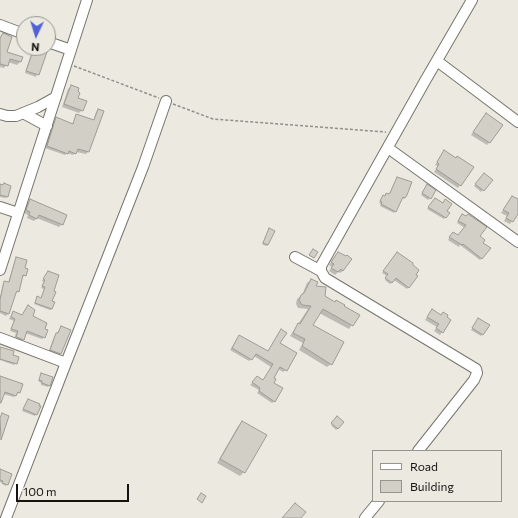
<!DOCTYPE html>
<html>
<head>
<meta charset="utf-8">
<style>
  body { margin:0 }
  #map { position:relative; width:518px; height:518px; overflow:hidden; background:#ebe9e0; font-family:Commissioner,sans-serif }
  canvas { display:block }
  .legend { position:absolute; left:372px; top:450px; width:130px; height:52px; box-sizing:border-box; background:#ebe9e0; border:1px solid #95948d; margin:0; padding:5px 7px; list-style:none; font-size:12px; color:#151411 }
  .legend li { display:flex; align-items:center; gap:8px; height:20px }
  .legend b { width:20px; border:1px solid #95948d }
  .north { position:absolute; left:16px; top:16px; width:40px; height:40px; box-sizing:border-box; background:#ebe9e0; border:1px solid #95948d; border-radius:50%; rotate:184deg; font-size:11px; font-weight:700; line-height:16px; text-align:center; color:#151411 }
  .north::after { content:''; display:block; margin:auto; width:14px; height:18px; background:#5260d6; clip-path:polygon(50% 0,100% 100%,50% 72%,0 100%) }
  .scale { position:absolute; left:16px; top:484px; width:113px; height:18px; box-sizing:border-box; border:2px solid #151411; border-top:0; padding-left:5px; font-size:12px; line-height:14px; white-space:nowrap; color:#151411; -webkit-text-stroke:3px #ebe9e0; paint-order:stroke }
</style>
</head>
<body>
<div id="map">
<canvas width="518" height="518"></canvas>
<ul class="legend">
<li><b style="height:5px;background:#fff"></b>Road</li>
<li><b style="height:11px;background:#d2cfc7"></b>Building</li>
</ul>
<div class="north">N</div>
<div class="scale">100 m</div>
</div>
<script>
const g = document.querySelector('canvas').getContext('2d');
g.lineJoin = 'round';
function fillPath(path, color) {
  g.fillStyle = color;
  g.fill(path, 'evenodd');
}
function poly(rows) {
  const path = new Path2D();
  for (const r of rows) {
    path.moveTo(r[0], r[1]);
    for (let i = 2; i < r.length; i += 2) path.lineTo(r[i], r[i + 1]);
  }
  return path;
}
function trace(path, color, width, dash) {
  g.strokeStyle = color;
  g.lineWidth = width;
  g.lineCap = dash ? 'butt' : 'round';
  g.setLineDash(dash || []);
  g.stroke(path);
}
const shadow = poly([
  [3,34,6,53,20,62,17,65,8,62,4,68,0,67,0,37],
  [33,48,44,48,46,49,36,77,25,73],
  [71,86,82,110,79,113,62,107,68,89],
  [98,110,88,152,86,154,76,152,73,155,67,153,65,155,45,148,54,121,56,118,72,124,77,115,93,121,96,112],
  [483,117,489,143,487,145,471,135],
  [442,154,460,185,458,188,434,172,438,166,435,165],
  [482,176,491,180,481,192,474,186],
  [397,178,405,198,403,199,402,198,394,213,380,206,381,204,379,203,382,198,388,196],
  [0,186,2,186,7,197,5,198,0,197],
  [426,187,430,198,428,200,421,195],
  [512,197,518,201,518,212,510,224,504,221,507,216,501,213],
  [30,200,62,224,59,227,37,218,34,221,27,218,28,215,24,213,27,203],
  [434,201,443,204,443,202,446,212,448,213,444,219,427,209],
  [460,217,478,236,482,243,490,248,480,260,460,245,459,247,448,240,451,235,458,236,465,228,457,223],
  [269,229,268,245,266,246,262,244],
  [395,255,417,276,407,289,394,280,390,284,385,280,387,276,382,273],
  [336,256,343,271,340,273,338,272,335,275,329,271,332,267,329,265],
  [16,258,24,268,25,275,23,277,21,276,18,291,16,293,15,292,8,314,6,316,0,313,0,297,3,284,5,283,8,283,15,260],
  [48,272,52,309,50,310,34,304,37,298,41,299,44,289,41,288,44,282,42,281],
  [311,280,314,287,324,297,358,315,349,329,319,313,312,326,331,364,327,367,299,350,303,343,290,336,308,309,298,308,296,304,297,299,302,295,307,283],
  [28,306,32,317,44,329,44,337,42,339,25,333,21,342,14,339,16,333,10,331,14,321,9,319,13,312,21,316],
  [432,310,441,316,442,332,440,335,434,331,437,327,425,320],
  [477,321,482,334,481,336,471,330],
  [61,327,61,354,58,357,48,353,54,337],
  [239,336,267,352,279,344,286,370,283,372,278,369,273,378,272,383,275,401,272,403,257,393,259,390,250,385,255,380,263,381,271,367,254,356,249,361,230,350],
  [0,348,12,355,16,363,14,365,0,360],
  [42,374,49,385,48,387,41,385,41,383,38,381],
  [0,377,22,384,19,393,16,394,14,397,3,394,0,394],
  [28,400,36,414,35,416,22,411],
  [337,417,343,422,336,430,331,425],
  [242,423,244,472,240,476,217,463,238,426],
  [0,471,7,484,6,486,2,484,2,483,0,482]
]);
const building = poly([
  [3,33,12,37,7,52,23,57,21,62,10,59,8,66,0,64,0,38,3,33],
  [34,48,48,49,39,75,26,71,34,48],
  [71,85,79,88,78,91,80,93,78,98,87,101,83,111,64,104,71,85],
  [98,109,104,111,89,152,78,149,76,154,69,151,68,154,47,146,56,117,73,124,76,114,94,120,98,109],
  [486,113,503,125,490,143,473,132,486,113],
  [444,150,456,158,457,156,474,167,461,186,436,169,439,164,437,162,444,150],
  [484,173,493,180,484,191,475,184,484,173],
  [397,177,412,182,407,195,405,198,403,197,396,212,381,204,382,202,380,201,383,195,385,196,386,193,388,194,390,193,397,177],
  [4,183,11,186,8,197,0,195,0,184,3,185,4,183],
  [427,184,436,190,431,199,422,193,427,184],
  [512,196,518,199,518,214,513,222,506,218,509,213,503,210,512,196],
  [435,198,443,203,445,199,452,204,447,211,450,213,446,218,428,207,435,198],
  [30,199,67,215,63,225,39,215,37,219,29,215,30,212,26,210,30,199],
  [462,214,466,216,468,214,487,227,480,236,485,240,483,243,491,248,482,259,463,244,462,245,449,237,453,232,458,235,466,225,458,221,462,214],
  [269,228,275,231,268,245,263,243,269,228],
  [313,249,318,252,314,258,309,255,313,249],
  [338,252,346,256,347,255,352,259,343,271,341,269,338,272,331,268,334,264,331,262,338,252],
  [397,252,413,263,413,265,419,270,416,275,418,276,409,288,396,278,392,283,385,278,388,274,383,271,397,252],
  [16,257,27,260,25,268,28,269,26,276,23,275,19,292,17,291,16,293,9,314,0,311,0,300,4,281,9,282,16,257],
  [48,271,59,275,54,291,56,292,52,301,55,302,52,309,35,303,37,296,41,298,45,287,42,286,45,280,43,279,48,271],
  [311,279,318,282,316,286,326,287,325,296,335,302,336,300,345,305,344,306,360,315,353,326,323,309,313,325,344,342,332,365,302,346,305,339,293,333,298,323,300,324,311,306,302,305,299,300,301,295,304,293,311,279],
  [28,305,35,310,33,316,47,323,45,329,48,330,45,338,27,331,24,340,16,337,18,331,11,329,15,319,11,317,13,311,22,315,28,305],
  [432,309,441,315,443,312,448,315,447,317,451,320,443,333,436,328,439,324,427,317,432,309],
  [478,318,490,325,483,335,472,328,478,318],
  [61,326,71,330,61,354,50,350,56,333,58,333,61,326],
  [281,329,287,333,280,343,297,353,287,371,280,367,274,378,276,379,274,383,283,388,275,402,259,391,260,388,252,382,257,376,263,380,273,364,256,354,252,360,232,348,239,335,268,351,281,329],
  [0,347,14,351,13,355,19,357,17,364,0,359,0,347],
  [41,373,53,377,50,386,42,383,42,381,39,380,41,373],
  [0,376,23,384,20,393,18,392,16,396,5,392,1,403,0,403,0,376],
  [28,399,40,404,39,406,41,406,37,415,23,409,28,399],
  [2,413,9,416,1,440,0,418,2,413],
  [337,416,344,422,338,429,331,423,337,416],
  [242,421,267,435,245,473,220,459,242,421],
  [0,469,12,474,8,485,2,483,3,481,0,480,0,469],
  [201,493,206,496,202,503,197,499,201,493],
  [295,503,306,512,301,518,282,518,295,503]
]);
const path = poly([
  [74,66,159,98],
  [173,104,213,119,386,132]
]);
const minor = poly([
  [0,25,24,34],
  [48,42,71,50],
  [437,61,518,122],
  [23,113,47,126],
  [0,114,7,116,16,116,38,107,56,97],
  [388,148,518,242],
  [0,207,18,213],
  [295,257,321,271],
  [0,270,87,0],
  [0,338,66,363,6,518],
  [66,363,143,167,166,101],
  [418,451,474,380,477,373,476,369,325,278,321,271,321,266,425,81,472,0],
  [365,518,379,501]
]);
fillPath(shadow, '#0003');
fillPath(building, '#d2cfc7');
trace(building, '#9e9c94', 1);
trace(minor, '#77756d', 12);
trace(path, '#919089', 1.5, [3, 2]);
trace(minor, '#fff', 10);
</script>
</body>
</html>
